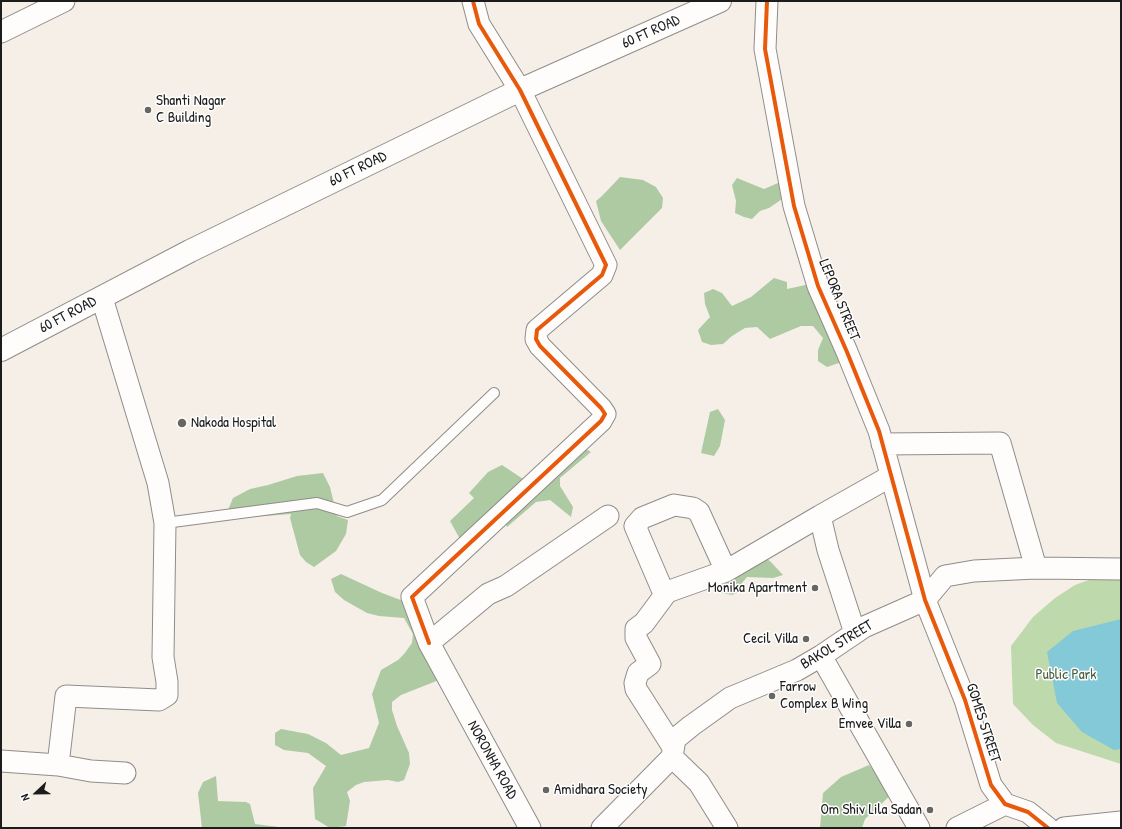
<!DOCTYPE html>
<html>
<head>
<meta charset="utf-8">
<style>
  body { margin:0 }
  #map { position:relative; width:1122px; height:829px; overflow:hidden; background:#f5efe8; font-family:"Patrick Hand",sans-serif }
  canvas { display:block }
  .frame { position:absolute; inset:0; border:2px solid #1c1c1c; pointer-events:none }
  .north { position:absolute; left:16px; top:773px; width:40px; height:40px; -webkit-text-stroke:3px #fff; paint-order:stroke; rotate:248deg; font-size:11px; font-weight:700; line-height:16px; text-align:center; color:#1c1c1c }
  .north::after { content:''; display:block; margin:auto; width:14px; height:18px; background:#1c1c1c; clip-path:polygon(50% 0,100% 100%,50% 72%,0 100%) }
</style>
</head>
<body>
<div id="map">
<canvas width="1122" height="829"></canvas>
<div class="frame"></div>
<div class="north">N</div>
</div>
<script>
const g = document.querySelector('canvas').getContext('2d');
g.lineJoin = 'round';
function fillPath(path, color) {
  g.fillStyle = color;
  g.fill(path, 'evenodd');
}
function poly(rows) {
  const path = new Path2D();
  for (const r of rows) {
    path.moveTo(r[0], r[1]);
    for (let i = 2; i < r.length; i += 2) path.lineTo(r[i], r[i + 1]);
  }
  return path;
}
function trace(path, color, width, dash) {
  g.strokeStyle = color;
  g.lineWidth = width;
  g.lineCap = dash ? 'butt' : 'round';
  g.setLineDash(dash || []);
  g.stroke(path);
}
function drawText(font, color, halo, rows, align = 'center') {
  g.font = font + ' "Patrick Hand",sans-serif';
  g.lineWidth = 3;
  g.setLineDash([]);
  g.textBaseline = 'middle';
  g.strokeStyle = halo;
  g.fillStyle = color;
  for (const [text, x, y, turn = 0] of rows) {
    g.save();
    g.translate(x, y);
    g.rotate((+turn || 0) * Math.PI / 180);
    g.textAlign = isNaN(turn) ? turn : align;
    if (halo) g.strokeText(text, 0, 0);
    g.fillText(text, 0, 0);
    g.restore();
  }
}
const green = poly([
  [1108,573,1121,574,1121,764,1056,743,1033,725,1013,704,1011,646,1033,617,1055,598,1075,585]
]);
const forest = poly([
  [620,177,643,180,656,187,663,198,662,208,620,250,601,221,596,201,602,196],
  [737,178,764,189,778,183,782,178,785,197,769,208,760,211,752,219,744,217,735,213,736,201,732,185],
  [774,278,787,282,787,289,810,284,842,362,827,367,818,361,818,350,823,338,813,326,801,326,770,339,757,327,745,328,732,336,723,344,711,345,702,342,698,330,710,317,705,304,704,293,713,289,722,293,732,306,751,297],
  [718,409,725,420,720,446,714,456,701,453,710,412],
  [583,447,591,452,560,478,560,486,573,507,571,517,550,500,536,502,507,527,504,519],
  [502,465,523,479,460,539,450,521,474,498,469,493,488,472],
  [323,473,330,487,337,516,348,520,346,534,336,551,314,567,306,562,300,555,290,518,291,514,238,518,228,510,233,498,250,489,268,485,297,476],
  [752,550,770,561,783,575,773,578,747,577,742,583,741,591,732,595,723,593,712,586],
  [341,574,382,593,406,602,439,680,401,695,392,702,392,710,397,726,409,753,410,764,404,780,398,782,388,780,364,782,356,785,347,792,350,801,346,826,330,828,315,819,313,788,326,766,308,753,284,750,275,745,275,733,281,729,308,734,326,743,341,755,369,748,379,723,372,694,381,670,398,660,404,654,412,643,413,634,404,618,379,616,367,613,344,600,335,592,331,579],
  [869,765,893,793,865,819,862,828,820,828,823,793,841,777],
  [216,776,218,801,246,802,250,804,255,824,286,828,202,828,198,793,203,782]
]);
const water = poly([
  [1121,619,1121,749,1114,750,1082,732,1057,703,1047,652,1073,631]
]);
const service = poly([
  [165,523,317,503,347,512,382,500,494,393]
]);
const minor = poly([
  [767,1,765,49,794,206,818,286,847,352,879,431,925,600,965,700,991,785,1005,804,1028,812,1048,828],
  [1,32,64,1],
  [882,444,1000,443,1036,568],
  [726,571,699,512,693,508,674,505,642,518,635,526,662,589,667,592,726,571,820,516],
  [667,592,644,623,636,629,636,638,650,664,638,673,635,683,636,689,673,747],
  [855,633,828,550,820,516,891,476],
  [429,643,412,597,601,421,605,414,601,408,540,346,536,339,537,330,602,275,606,265,520,90,479,24,473,1],
  [821,656,919,828],
  [672,757,699,783,727,828],
  [1,761,58,765,91,771,125,773],
  [58,765,66,696,159,700,167,695,167,682,163,657,165,523,158,483,102,298],
  [530,828,429,643,488,594,506,586,608,516],
  [602,828,672,757,675,739,691,726,730,698,797,670,821,656,864,627,925,600,945,576,974,571,1036,568,1121,569],
  [957,828,1005,804],
  [1064,828,1121,822]
]);
const tertiary = poly([
  [1,350,190,251,520,90,720,1]
]);
const cycleway = poly([
  [767,1,765,49,794,206,818,286,847,352,879,431,925,600,965,700,991,785,1005,804,1028,812,1048,828],
  [429,643,412,597,601,421,605,414,601,408,540,346,536,339,537,330,602,275,606,265,520,90,479,24,473,1]
]);
const markers = [
  [148,110,4,"#686663"],
  [182,423,5,"#686663"],
  [815,588,4,"#686663"],
  [806,639,4,"#686663"],
  [772,696,4,"#686663"],
  [909,724,4,"#686663"],
  [546,790,4,"#686663"],
  [930,810,4,"#686663"]
];
const streetNames = [
  ["60 FT ROAD",651,32,-24],
  ["60 FT ROAD",358,169,-26],
  ["LEPORA STREET",839,300,68],
  ["60 FT ROAD",68,315,-28],
  ["BAKOL STREET",837,645,-31],
  ["GOMES STREET",983,723,72],
  ["NORONHA ROAD",492,760,61]
];
const poiNames = [
  ["Shanti Nagar",156,101],
  ["C Building",156,118],
  ["Nakoda Hospital",191,423],
  ["Monika Apartment",807,588,"right"],
  ["Cecil Villa",798,639,"right"],
  ["Farrow",780,687],
  ["Complex B Wing",780,704],
  ["Emvee Villa",901,724,"right"],
  ["Amidhara Society",554,790],
  ["Om Shiv Lila Sadan",922,810,"right"]
];
const parkNames = [
  ["Public Park",1066,675]
];
fillPath(green, '#bedaac');
fillPath(forest, '#aecaa3');
fillPath(water, '#83c9d7');
trace(service, '#8f8d89', 12);
trace(minor, '#8f8d89', 23);
trace(tertiary, '#8f8d89', 24);
trace(service, '#fefdfc', 10);
trace(minor, '#fefdfc', 21);
trace(tertiary, '#fefdfc', 22);
trace(cycleway, '#e8590c', 4);
for (const [x, y, r, color] of markers) {
  const dot = new Path2D();
  dot.arc(x, y, r, 0, 2 * Math.PI);
  g.fillStyle = color;
  g.fill(dot);
  trace(dot, '#fff', 1.5);
}
drawText('15px', '#1c1c1c', '#fff', streetNames);
drawText('15px', '#1c1c1c', '#fff', poiNames, 'left');
drawText('15px', '#4b6142', '#fff', parkNames);
</script>
</body>
</html>
